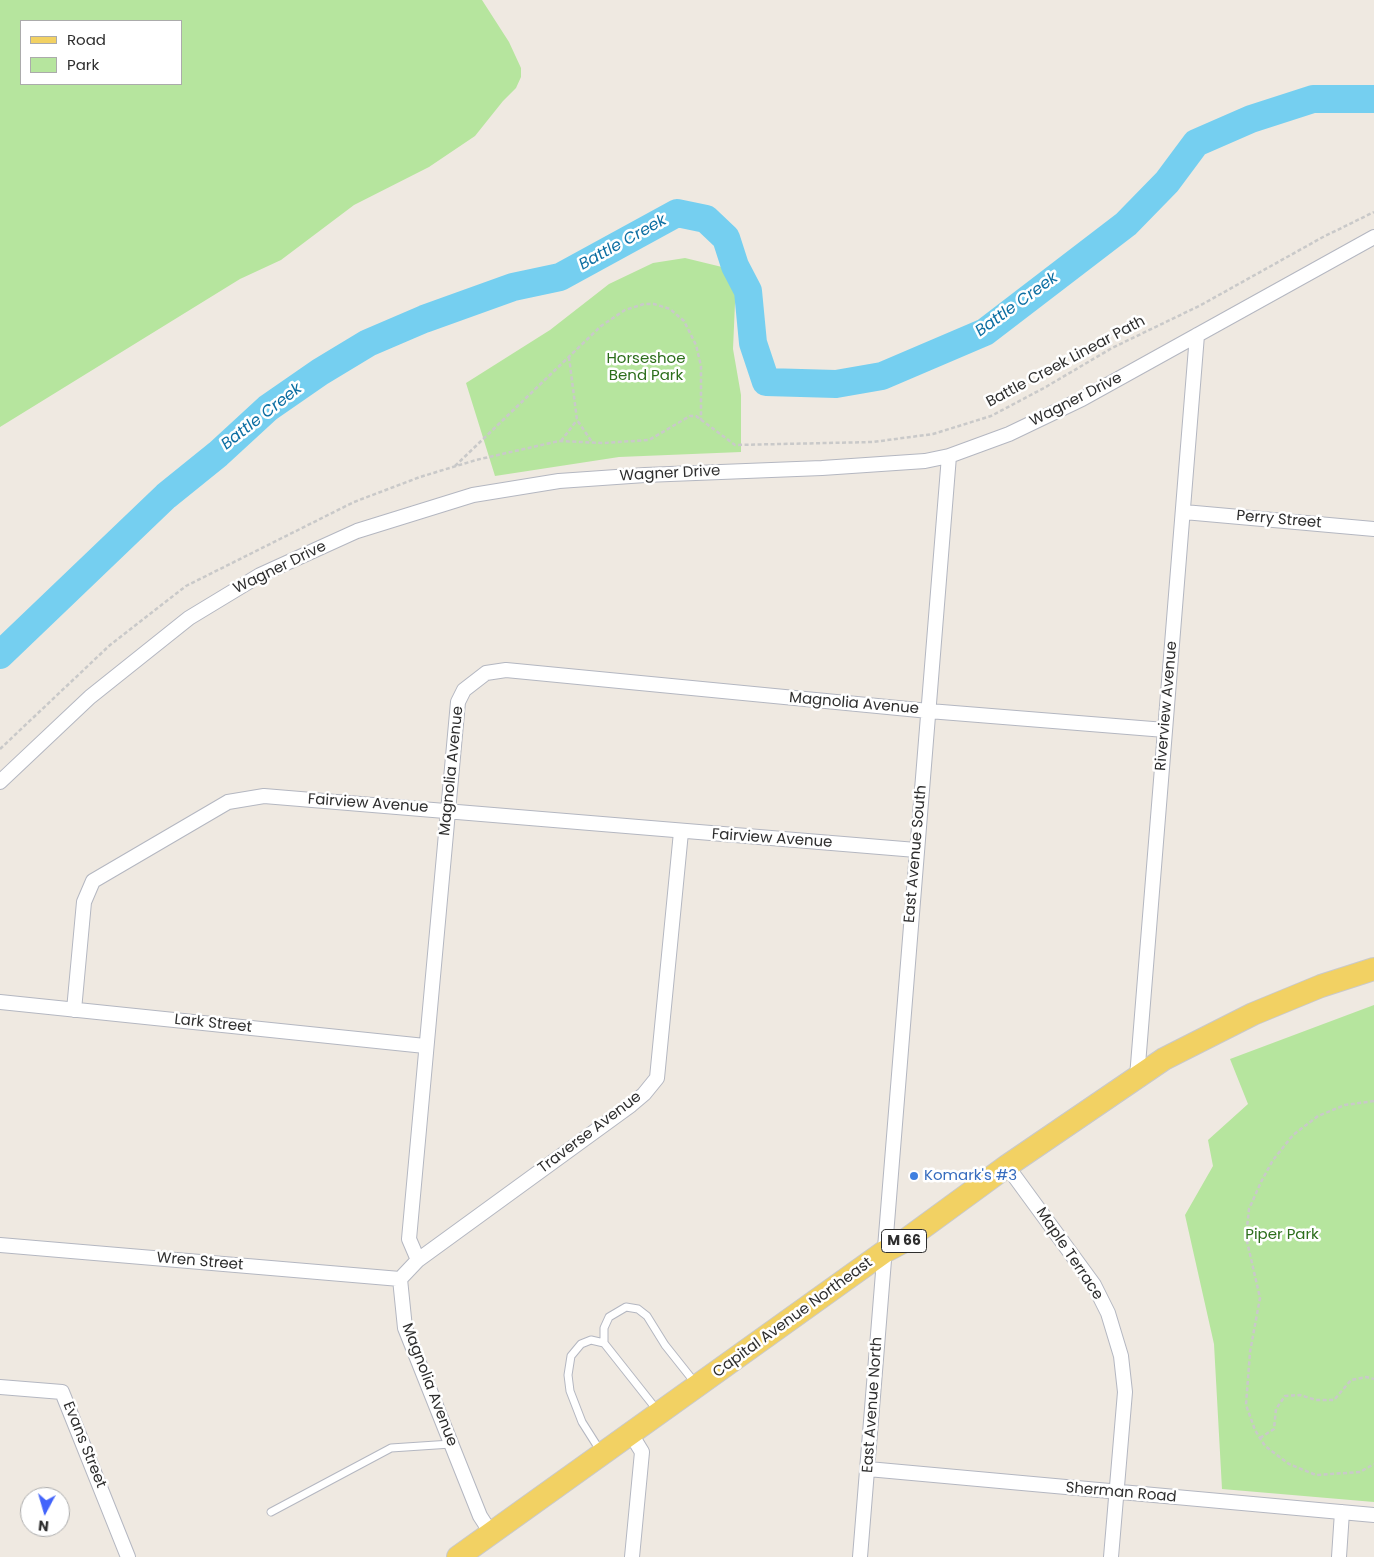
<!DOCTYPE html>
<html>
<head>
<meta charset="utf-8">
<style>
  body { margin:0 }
  #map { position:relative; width:1374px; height:1557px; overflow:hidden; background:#efe9e1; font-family:Poppins,sans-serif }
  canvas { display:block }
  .legend { position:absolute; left:20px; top:20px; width:162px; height:65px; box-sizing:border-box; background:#fff; border:1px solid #ababab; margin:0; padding:6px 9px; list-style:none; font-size:15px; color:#2e2e2e }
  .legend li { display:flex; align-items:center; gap:10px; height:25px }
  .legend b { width:25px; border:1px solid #ababab }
  .north { position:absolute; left:20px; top:1487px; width:50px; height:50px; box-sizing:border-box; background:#fff; border:1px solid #ababab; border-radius:50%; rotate:186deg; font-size:14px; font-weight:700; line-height:20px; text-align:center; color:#2e2e2e }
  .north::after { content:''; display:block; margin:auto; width:18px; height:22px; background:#4264fb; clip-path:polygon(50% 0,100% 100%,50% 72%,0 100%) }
</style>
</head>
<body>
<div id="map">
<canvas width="1374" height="1557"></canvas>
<ul class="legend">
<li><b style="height:6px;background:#f2d163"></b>Road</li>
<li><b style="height:14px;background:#b6e59e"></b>Park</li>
</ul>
<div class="north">N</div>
</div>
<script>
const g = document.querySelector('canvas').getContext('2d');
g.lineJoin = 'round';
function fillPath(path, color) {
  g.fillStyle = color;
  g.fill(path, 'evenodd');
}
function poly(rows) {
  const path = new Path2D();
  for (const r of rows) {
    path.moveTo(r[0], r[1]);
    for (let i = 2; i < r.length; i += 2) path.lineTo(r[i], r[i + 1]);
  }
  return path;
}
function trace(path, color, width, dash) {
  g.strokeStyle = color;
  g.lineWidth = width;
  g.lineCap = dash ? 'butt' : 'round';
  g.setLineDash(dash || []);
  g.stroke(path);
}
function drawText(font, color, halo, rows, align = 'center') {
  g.font = font + ' Poppins,sans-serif';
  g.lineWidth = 5;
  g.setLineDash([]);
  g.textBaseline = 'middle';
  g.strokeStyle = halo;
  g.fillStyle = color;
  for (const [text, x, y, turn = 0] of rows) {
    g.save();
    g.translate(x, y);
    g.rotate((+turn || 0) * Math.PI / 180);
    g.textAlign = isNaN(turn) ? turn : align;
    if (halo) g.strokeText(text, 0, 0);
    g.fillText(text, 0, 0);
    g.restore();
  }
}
const green = poly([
  [0,0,482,0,509,42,521,68,521,77,516,88,503,101,475,136,429,167,354,205,281,260,240,279,0,427],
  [181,21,181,84,21,84,21,21],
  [685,258,722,267,736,280,733,349,741,395,741,452,619,457,495,476,466,383,550,330,609,284,653,263],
  [1374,1005,1374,1502,1222,1489,1214,1344,1185,1215,1213,1166,1208,1140,1248,1104,1230,1059]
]);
const river = poly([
  [0,655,166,496,218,454,268,408,320,372,368,343,424,319,513,287,560,277,677,213,706,219,726,238,735,266,748,291,753,343,766,382,836,384,882,376,985,332,1126,224,1167,182,1196,143,1251,119,1313,99,1374,99]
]);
const path = poly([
  [569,357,577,420,592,442],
  [561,441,577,420],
  [455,466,601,326,625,310,644,304,654,304,670,309,684,321,696,345,701,366,701,420],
  [0,749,110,645,186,586,354,502,420,477,476,460,559,441,603,443,649,440,690,416,696,416,735,445,873,442,933,434,991,416,1044,388,1112,348,1201,305,1323,237,1374,212],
  [1374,1101,1345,1105,1318,1116,1293,1135,1273,1160,1261,1182,1249,1209,1246,1237,1260,1298,1250,1352,1246,1405,1255,1430,1265,1446,1289,1464,1316,1475,1360,1472,1374,1464],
  [1260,1438,1274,1429,1276,1409,1285,1396,1300,1395,1316,1400,1334,1400,1351,1380,1366,1377,1374,1379]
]);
const service = poly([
  [604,1343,604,1328,609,1317,626,1307,638,1309,647,1316,665,1345,696,1384],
  [601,1452,582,1422,570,1391,568,1375,571,1356,581,1344,591,1340,604,1343,657,1410],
  [271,1512,391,1448,451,1444]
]);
const minor = poly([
  [1184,512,1374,529],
  [0,782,90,697,189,618,260,575,357,531,473,495,559,481,645,475,822,468,925,461,949,456,1009,434,1082,399,1374,237],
  [0,1002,425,1046],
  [74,1010,84,902,93,881,228,802,264,796,916,850],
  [1137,1077,1197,335],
  [1007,1166,1094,1285,1108,1313,1121,1356,1125,1392,1111,1557],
  [0,1245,400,1279],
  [418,1260,631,1105,644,1094,657,1078,681,832],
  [0,1387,62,1392,128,1557],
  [631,1434,642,1452,632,1557],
  [868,1469,1374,1515],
  [491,1533,480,1516,405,1328,400,1279,418,1260,409,1239,458,702,464,690,486,673,506,670,929,711,1165,730],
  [860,1557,949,456],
  [1339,1557,1342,1512]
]);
const primary = poly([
  [458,1557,884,1252,903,1242,1007,1166,1164,1059,1253,1014,1321,986,1374,969]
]);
const markers = [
  [914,1176,5,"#3f7fe0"]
];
const shields = [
  [904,1241,45]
];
const shieldNames = [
  ["M 66",904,1241]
];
const parkNames = [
  ["Horseshoe",646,359],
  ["Bend Park",646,376],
  ["Piper Park",1282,1235]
];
const streetNames = [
  ["Battle Creek Linear Path",1066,362,-28],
  ["Wagner Drive",1076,400,-27],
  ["Wagner Drive",670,474,-3],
  ["Perry Street",1279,520,5],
  ["Wagner Drive",280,568,-26],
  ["Magnolia Avenue",854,704,5],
  ["Riverview Avenue",1167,706,-85],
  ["Magnolia Avenue",452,771,-84],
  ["Fairview Avenue",368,804,4],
  ["Fairview Avenue",772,839,4],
  ["East Avenue South",916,854,-85],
  ["Lark Street",213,1024,6],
  ["Traverse Avenue",590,1133,-37],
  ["Maple Terrace",1069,1254,56],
  ["Wren Street",200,1262,5],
  ["Capital Avenue Northeast",793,1318,-36],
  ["Magnolia Avenue",429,1385,69],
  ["East Avenue North",873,1405,-86],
  ["Evans Street",84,1445,68],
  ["Sherman Road",1121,1493,5]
];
const shopNames = [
  ["Komark's #3",924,1176]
];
const waterNames = [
  ["Battle Creek",623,243,-29],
  ["Battle Creek",1017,305,-36],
  ["Battle Creek",262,417,-38]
];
fillPath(green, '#b6e59e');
trace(river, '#75cff0', 28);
trace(service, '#b4b7c1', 9);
trace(minor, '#b4b7c1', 16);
trace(primary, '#c9c9c9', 24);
trace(path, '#c9c9c9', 2.5, [4, 2.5]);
trace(service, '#fff', 7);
trace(minor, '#fff', 14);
trace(primary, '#f2d163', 22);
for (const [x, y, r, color] of markers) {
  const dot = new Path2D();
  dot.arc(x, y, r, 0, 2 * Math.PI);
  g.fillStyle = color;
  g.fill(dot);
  trace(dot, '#fff', 2);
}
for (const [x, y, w] of shields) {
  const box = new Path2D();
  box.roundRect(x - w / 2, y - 11.5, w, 23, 4);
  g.fillStyle = '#fff';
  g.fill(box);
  trace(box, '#2e2e2e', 1);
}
drawText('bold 14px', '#2e2e2e', null, shieldNames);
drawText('15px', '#2c6e1b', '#fff', parkNames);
drawText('15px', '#2e2e2e', '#fff', streetNames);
drawText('15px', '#366cbe', '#fff', shopNames, 'left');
drawText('italic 16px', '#0d6fa3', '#fff', waterNames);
</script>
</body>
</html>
